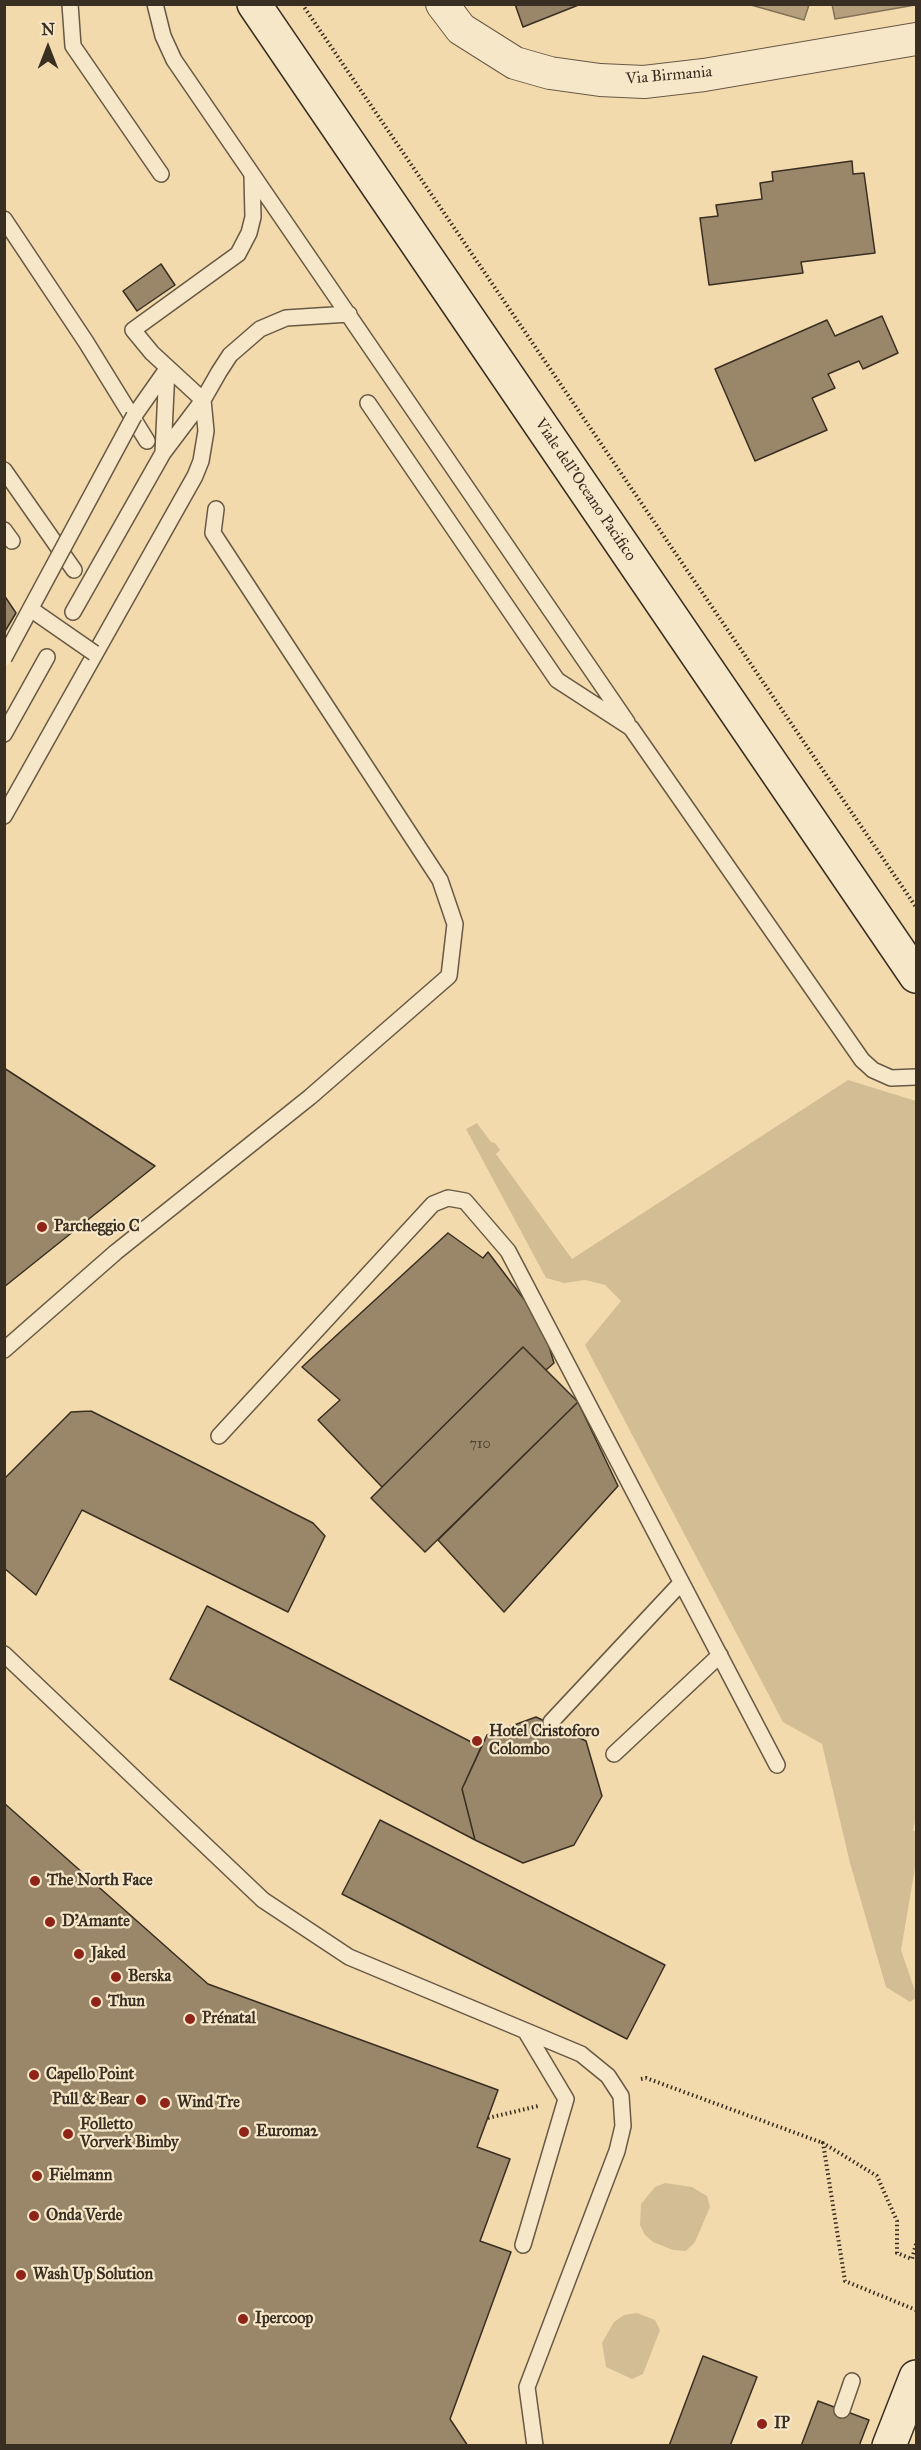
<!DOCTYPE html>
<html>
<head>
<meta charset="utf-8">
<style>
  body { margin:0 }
  #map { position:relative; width:921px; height:2450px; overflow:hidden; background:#f3daac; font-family:"IM FELL Great Primer",serif }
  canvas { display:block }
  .frame { position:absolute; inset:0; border:6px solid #392e22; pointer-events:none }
  .north { position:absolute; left:18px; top:18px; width:60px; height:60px; -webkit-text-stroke:4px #f7e7c9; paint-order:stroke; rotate:0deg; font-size:16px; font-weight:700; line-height:24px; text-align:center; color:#392e22 }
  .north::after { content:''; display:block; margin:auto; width:21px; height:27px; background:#392e22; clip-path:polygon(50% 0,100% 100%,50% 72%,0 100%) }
</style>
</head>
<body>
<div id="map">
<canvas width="921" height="2450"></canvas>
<div class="frame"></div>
<div class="north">N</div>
</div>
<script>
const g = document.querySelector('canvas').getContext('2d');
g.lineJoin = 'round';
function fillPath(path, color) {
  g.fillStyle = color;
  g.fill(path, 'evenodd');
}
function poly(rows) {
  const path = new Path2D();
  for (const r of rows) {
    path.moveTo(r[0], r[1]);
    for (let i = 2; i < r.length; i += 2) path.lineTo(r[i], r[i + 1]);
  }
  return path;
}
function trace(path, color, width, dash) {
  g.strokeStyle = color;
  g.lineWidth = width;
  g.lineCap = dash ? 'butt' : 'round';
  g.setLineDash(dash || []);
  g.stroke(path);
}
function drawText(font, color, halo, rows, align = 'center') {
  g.font = font + ' "IM FELL Great Primer",serif';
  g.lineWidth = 4.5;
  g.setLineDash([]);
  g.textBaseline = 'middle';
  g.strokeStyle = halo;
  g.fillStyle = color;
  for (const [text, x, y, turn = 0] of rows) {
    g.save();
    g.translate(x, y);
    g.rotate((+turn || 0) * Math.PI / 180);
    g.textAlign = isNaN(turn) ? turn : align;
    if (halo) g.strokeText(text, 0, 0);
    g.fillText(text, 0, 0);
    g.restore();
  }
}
const green = poly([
  [848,1080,916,1101,916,1817,913,1830,916,1832,916,1862,901,1950,916,1994,916,1998,910,2002,886,1987,850,1863,822,1744,783,1722,585,1345,621,1301,605,1285,585,1280,564,1283,546,1278,466,1129,477,1123,491,1142,495,1143,500,1150,496,1154,572,1259],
  [665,2183,692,2187,707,2196,710,2207,695,2242,686,2251,673,2250,653,2242,645,2235,640,2225,641,2204,655,2187],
  [637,2313,655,2320,660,2330,643,2374,632,2379,606,2367,602,2343,614,2322,624,2315]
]);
const water = poly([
  [832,4,915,4,915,5,835,19,832,4],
  [751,5,809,4,809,5,804,20,751,5]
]);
const building = poly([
  [515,4,581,4,523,27,515,4],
  [852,161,853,174,864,173,875,253,801,262,803,273,709,285,700,218,718,216,716,205,762,199,760,183,773,181,772,172,852,161],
  [161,264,175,285,137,311,123,291,161,264],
  [882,316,898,353,863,369,859,361,828,374,835,388,812,398,827,430,755,461,715,369,827,320,835,336,882,316],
  [4,595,16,613,4,633,4,595],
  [4,1068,155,1166,4,1287,4,1068],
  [448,1233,483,1258,488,1252,542,1323,554,1363,546,1370,523,1347,382,1487,318,1420,340,1400,302,1367,448,1233],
  [523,1347,578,1402,425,1552,371,1498,523,1347],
  [578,1402,618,1486,504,1612,438,1540,578,1402],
  [91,1411,313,1523,325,1536,288,1612,82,1510,36,1595,4,1568,4,1479,71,1412,91,1411],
  [207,1606,481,1747,462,1789,475,1840,170,1679,207,1606],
  [536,1717,586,1741,602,1796,574,1845,523,1863,475,1840,462,1789,487,1735,536,1717],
  [4,1803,208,1984,498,2090,477,2147,510,2159,480,2241,511,2252,450,2419,468,2446,4,2446,4,1803],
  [380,1820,665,1965,627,2039,342,1894,380,1820],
  [703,2356,757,2377,730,2446,669,2446,703,2356],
  [818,2401,869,2420,859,2446,801,2446,818,2401]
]);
const path = poly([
  [302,4,916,907],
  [641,2079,646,2078,823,2143],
  [488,2118,538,2106],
  [916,2244,912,2259,897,2253,897,2221,877,2176,823,2143,845,2281,916,2310]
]);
const service = poly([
  [70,4,73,46,161,174],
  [155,4,163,36,174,60,627,722],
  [4,219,86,342,147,441],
  [368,403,557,680,631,728,862,1060,873,1070,891,1078,916,1077],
  [134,416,167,369],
  [163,453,167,369],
  [4,470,74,570],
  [4,530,12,541],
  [73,612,163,453,203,400,152,353,133,330,238,254,249,233,253,217,252,175],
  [4,734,47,657],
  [4,816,195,476,201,461,206,431,203,400,219,372,230,355,260,329,286,318,349,314],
  [4,1350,116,1252,310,1097,449,976,455,924,440,880,213,533,216,509],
  [219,1436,433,1204,448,1198,465,1201,508,1251,777,1765],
  [4,1654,263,1900,349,1957,581,2054,608,2076,621,2096,623,2126,617,2151,527,2387,535,2446],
  [551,1722,681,1583],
  [614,1754,720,1655],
  [523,2245,566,2099,526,2032],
  [842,2410,852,2381]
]);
const minor = poly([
  [442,4,461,29,515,63,550,73,600,80,644,82,704,75,916,39]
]);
const secondary = poly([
  [254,4,916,976],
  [889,2446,916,2377]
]);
const serviceBridge = poly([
  [32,610,94,653],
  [4,658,134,416]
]);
const markers = [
  [42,1227,6,"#8f2418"],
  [477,1741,6,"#8f2418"],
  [35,1881,6,"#8f2418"],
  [50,1922,6,"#8f2418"],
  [79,1954,6,"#8f2418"],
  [116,1977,6,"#8f2418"],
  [96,2002,6,"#8f2418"],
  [190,2019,6,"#8f2418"],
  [34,2075,6,"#8f2418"],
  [141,2100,6,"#8f2418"],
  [165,2103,6,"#8f2418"],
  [244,2132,6,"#8f2418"],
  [68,2134,6,"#8f2418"],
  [37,2176,6,"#8f2418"],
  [34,2216,6,"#8f2418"],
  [21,2275,6,"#8f2418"],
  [243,2319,6,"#8f2418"],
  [762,2424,6,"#8f2418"]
];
const numberNames = [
  ["710",480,1445]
];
const streetNames = [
  ["Via Birmania",669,76,-5],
  ["Viale dell'Oceano Pacifico",585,490,56]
];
const poiNames = [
  ["Parcheggio C",54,1227],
  ["Hotel Cristoforo",489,1732],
  ["Colombo",489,1750],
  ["The North Face",47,1881],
  ["D'Amante",62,1922],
  ["Jaked",91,1954],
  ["Berska",128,1977],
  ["Thun",108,2002],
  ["Prénatal",202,2019],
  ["Capello Point",46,2075],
  ["Pull & Bear",129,2100,"right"],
  ["Wind Tre",177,2103],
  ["Folletto",80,2125],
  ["Vorverk Bimby",80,2143],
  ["Euroma2",256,2132],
  ["Fielmann",49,2176],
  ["Onda Verde",46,2216],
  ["Wash Up Solution",33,2275],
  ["Ipercoop",255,2319],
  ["IP",774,2424]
];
fillPath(green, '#d3bd95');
fillPath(water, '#b4a07d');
trace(water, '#837259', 1.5);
fillPath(building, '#9a876a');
trace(building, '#392e22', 1.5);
trace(service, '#685944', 18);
trace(minor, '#685944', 34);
trace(secondary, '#392e22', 36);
trace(path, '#392e22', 4, [1.5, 3]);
trace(service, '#f7e7c9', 15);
trace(minor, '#f7e7c9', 32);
trace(secondary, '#f7e7c9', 33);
trace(serviceBridge, '#685944', 18, []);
trace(serviceBridge, '#f7e7c9', 15);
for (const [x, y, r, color] of markers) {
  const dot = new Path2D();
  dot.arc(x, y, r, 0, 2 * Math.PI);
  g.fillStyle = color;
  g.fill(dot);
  trace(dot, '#f7e7c9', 2);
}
drawText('14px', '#514434', null, numberNames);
drawText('16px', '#392e22', '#f7e7c9', streetNames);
drawText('bold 16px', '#392e22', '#f7e7c9', poiNames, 'left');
</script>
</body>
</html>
